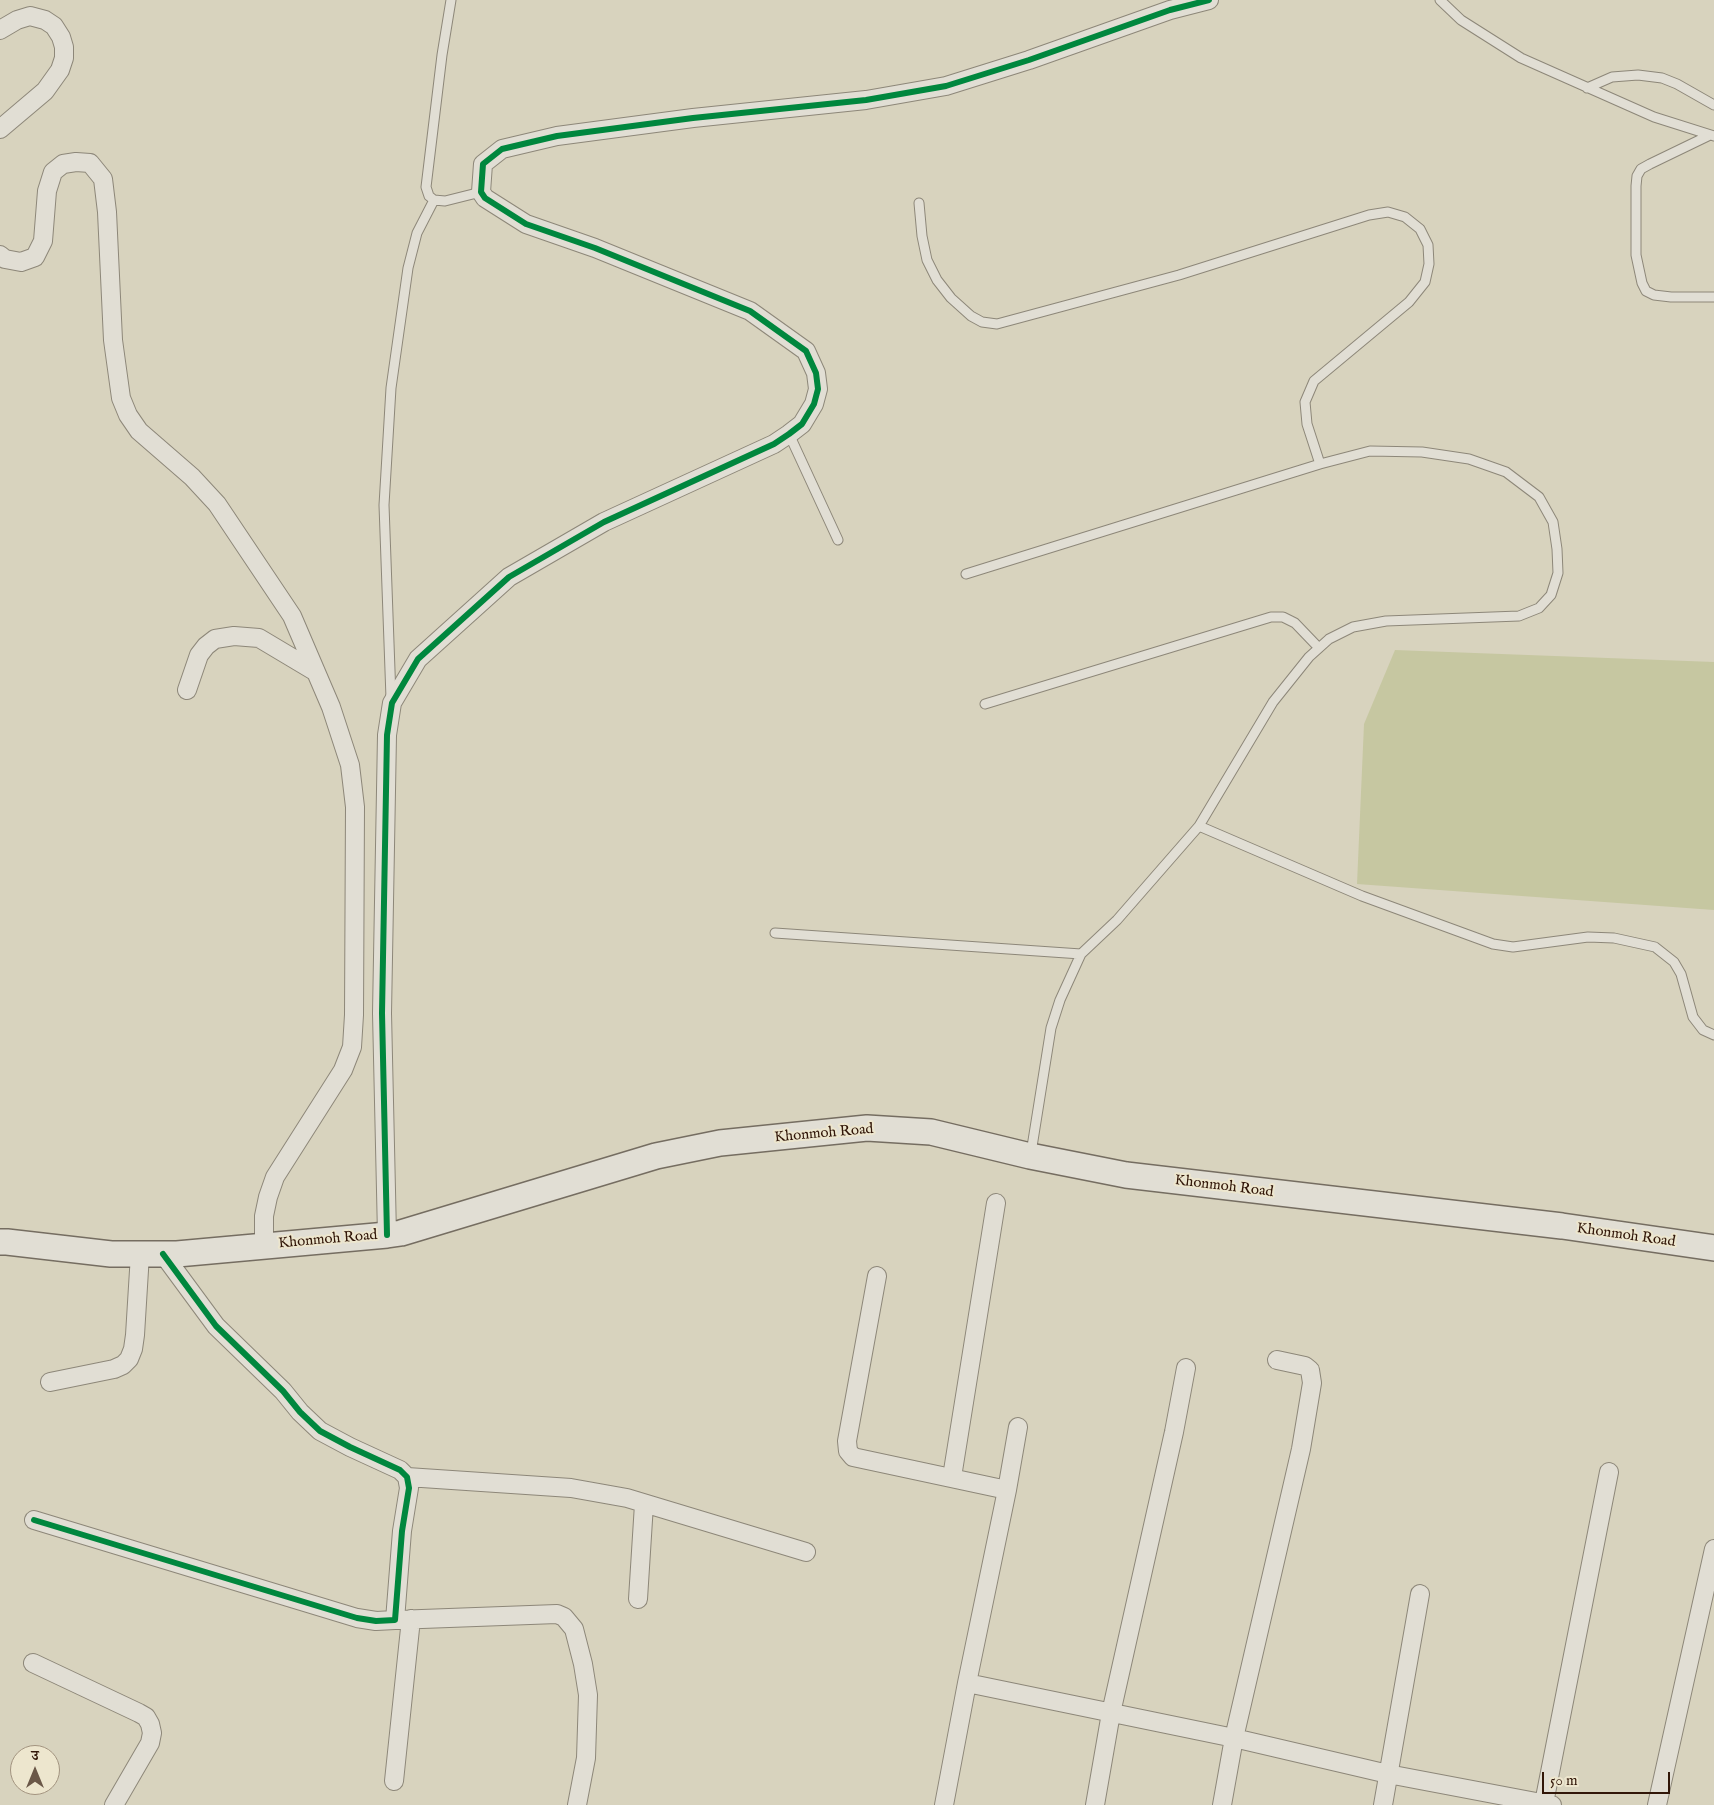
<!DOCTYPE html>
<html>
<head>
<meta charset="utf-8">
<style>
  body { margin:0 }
  #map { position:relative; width:1714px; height:1805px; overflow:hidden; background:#d8d3be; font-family:"IM FELL English","Noto Serif Devanagari",serif }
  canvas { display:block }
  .north { position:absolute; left:10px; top:1745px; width:50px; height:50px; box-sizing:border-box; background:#ede6ce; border:1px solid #a2937f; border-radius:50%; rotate:0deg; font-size:14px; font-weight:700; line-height:20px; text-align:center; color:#311608 }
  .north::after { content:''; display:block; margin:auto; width:18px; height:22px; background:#6b5848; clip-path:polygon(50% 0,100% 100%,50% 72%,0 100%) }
  .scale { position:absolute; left:1542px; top:1772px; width:128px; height:22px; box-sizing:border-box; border:2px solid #311608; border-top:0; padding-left:6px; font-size:15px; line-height:18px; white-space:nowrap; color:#311608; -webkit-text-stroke:4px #ede6ce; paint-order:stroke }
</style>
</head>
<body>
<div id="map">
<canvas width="1714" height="1805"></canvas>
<div class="north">उ</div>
<div class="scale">50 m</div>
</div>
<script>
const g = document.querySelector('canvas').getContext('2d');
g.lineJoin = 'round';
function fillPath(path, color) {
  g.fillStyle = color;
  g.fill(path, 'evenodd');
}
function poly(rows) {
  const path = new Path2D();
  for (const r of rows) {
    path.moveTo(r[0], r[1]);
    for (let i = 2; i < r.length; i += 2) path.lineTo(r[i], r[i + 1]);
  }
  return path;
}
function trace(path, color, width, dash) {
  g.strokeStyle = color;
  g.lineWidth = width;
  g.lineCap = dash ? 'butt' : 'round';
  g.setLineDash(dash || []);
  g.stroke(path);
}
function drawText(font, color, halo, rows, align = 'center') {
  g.font = font + ' "IM FELL English",serif';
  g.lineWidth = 4;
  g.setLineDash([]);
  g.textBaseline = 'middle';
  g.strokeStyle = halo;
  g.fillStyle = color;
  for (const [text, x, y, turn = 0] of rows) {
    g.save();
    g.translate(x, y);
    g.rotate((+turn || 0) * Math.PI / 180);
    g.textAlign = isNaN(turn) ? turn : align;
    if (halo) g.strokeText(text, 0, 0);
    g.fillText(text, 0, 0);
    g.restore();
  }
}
const green = poly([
  [1395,650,1714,662,1714,910,1357,884,1364,724]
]);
const service = poly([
  [451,0,442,55,426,187,429,196,434,200,445,201,481,192],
  [1440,0,1461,20,1521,58,1654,117,1714,136],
  [1587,88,1612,77,1638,75,1662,78,1677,84,1714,105],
  [1710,135,1650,164,1641,169,1637,176,1636,186,1636,255,1642,283,1646,291,1654,295,1671,297,1714,297],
  [919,203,922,236,927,260,937,280,951,298,971,316,982,322,997,324,1179,275,1369,215,1388,212,1405,217,1420,229,1428,245,1429,264,1425,282,1409,302,1314,381,1305,402,1307,424,1320,464],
  [789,434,838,540],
  [966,574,1320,464,1370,451,1422,452,1469,459,1506,472,1539,497,1553,522,1557,549,1558,573,1551,595,1539,608,1519,616,1386,621,1353,627,1329,639,1309,657,1273,702,1199,826,1117,920,1081,954,1060,1000,1051,1028,1031,1153],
  [391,698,384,505,391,388,408,268,417,233,434,200],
  [985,704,1271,617,1283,617,1295,623,1319,648],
  [1199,826,1362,896,1493,944,1513,947,1588,937,1614,938,1655,947,1674,962,1681,974,1693,1017,1703,1030,1714,1035],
  [775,933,1081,954]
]);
const minor = poly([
  [0,30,17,20,30,16,45,20,54,26,61,37,64,47,64,58,60,70,45,91,0,129],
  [0,255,5,259,21,262,35,257,43,241,47,191,53,172,63,164,76,162,90,163,103,179,107,212,113,340,121,398,128,415,139,431,192,477,217,504,292,616,331,707,350,765,355,807,354,1015,352,1047,343,1070,275,1177,268,1197,264,1216,264,1245],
  [187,690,199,655,206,646,215,639,234,636,259,638,316,672],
  [387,1235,382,1013,387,735,392,703,418,659,509,577,604,522,774,444,789,434,802,424,814,404,818,389,816,373,806,351,750,311,595,248,526,224,485,198,481,192,483,164,502,149,557,136,693,118,866,100,946,86,1029,60,1170,10,1209,0],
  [877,1276,847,1441,848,1451,853,1457,1007,1490],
  [50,1382,114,1369,123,1365,129,1359,133,1349,135,1335,140,1254],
  [407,1477,571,1488,627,1498,806,1552],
  [952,1477,996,1203],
  [34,1520,357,1618,376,1621,395,1620,402,1531,409,1488,407,1477,400,1470,350,1447,320,1431,300,1412,283,1391,216,1326,163,1254],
  [638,1599,644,1504],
  [395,1620,557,1614,564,1617,574,1629,583,1664,588,1695,586,1758,577,1805],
  [33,1663,139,1713,146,1717,150,1724,152,1733,150,1743,114,1805],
  [967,1683,1234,1738,1388,1774,1552,1805],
  [394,1781,411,1619],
  [1544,1803,1609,1472],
  [944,1805,967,1683,1007,1490,1018,1427],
  [1095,1805,1111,1713,1174,1432,1186,1368],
  [1222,1805,1234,1738,1301,1449,1312,1383,1310,1370,1305,1366,1277,1360],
  [1383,1805,1420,1594],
  [1657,1805,1714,1549]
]);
const secondary = poly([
  [0,1242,7,1242,111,1254,177,1254,387,1235,401,1233,656,1156,720,1143,867,1128,931,1132,1030,1156,1126,1175,1562,1226,1714,1248]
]);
const cycleway = poly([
  [387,1235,382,1013,387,735,392,703,418,659,509,577,604,522,774,444,789,434,802,424,814,404,818,389,816,373,806,351,750,311,595,248,526,224,485,198,481,192,483,164,502,149,557,136,693,118,866,100,946,86,1029,60,1170,10,1209,0],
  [34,1520,357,1618,376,1621,395,1620,402,1531,409,1488,407,1477,400,1470,350,1447,320,1431,300,1412,283,1391,216,1326,163,1254]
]);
const streetNames = [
  ["Khonmoh Road",824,1134,-5],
  ["Khonmoh Road",1224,1187,7],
  ["Khonmoh Road",1626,1236,8],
  ["Khonmoh Road",328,1240,-5]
];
fillPath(green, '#c6c7a1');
trace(service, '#8d8779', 11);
trace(minor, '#8d8779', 20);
trace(secondary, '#756d61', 28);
trace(service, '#e1ded4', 9);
trace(minor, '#e1ded4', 18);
trace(secondary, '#e1ded4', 25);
trace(cycleway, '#00873e', 6);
drawText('15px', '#311608', '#ede6ce', streetNames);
</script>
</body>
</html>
